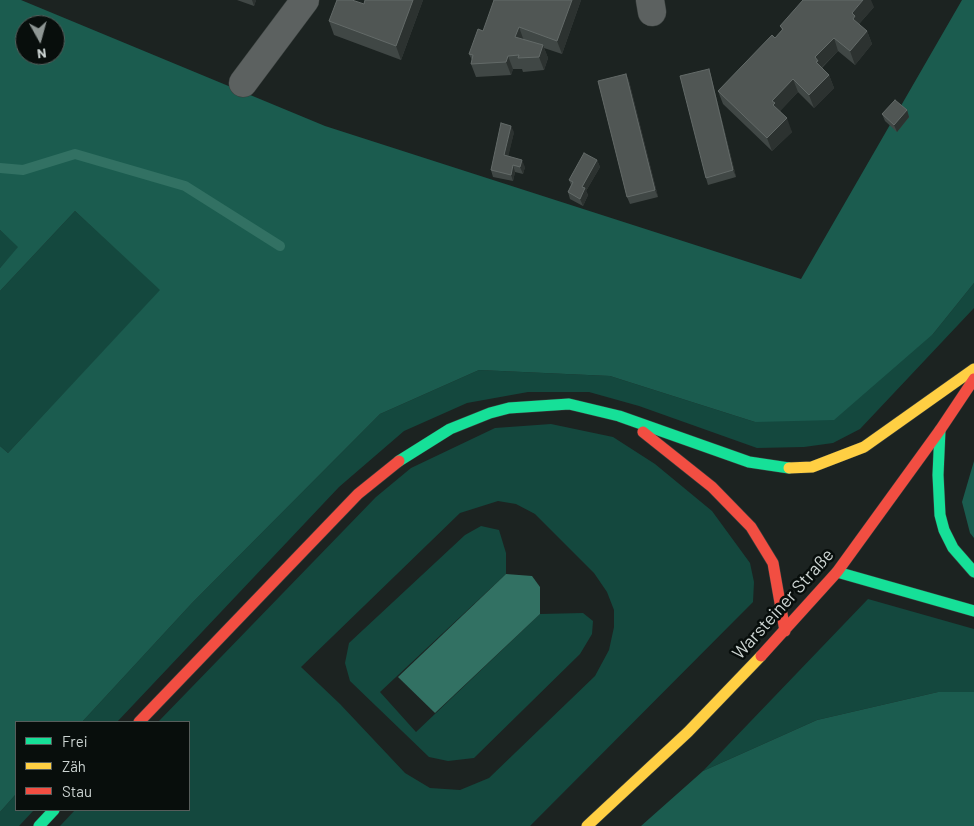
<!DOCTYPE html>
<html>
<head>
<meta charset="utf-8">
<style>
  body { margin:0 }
  #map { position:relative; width:974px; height:826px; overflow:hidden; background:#1c2321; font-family:Barlow,sans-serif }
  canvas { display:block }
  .legend { position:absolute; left:15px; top:721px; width:175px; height:90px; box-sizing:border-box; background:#080e0c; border:1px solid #565d5b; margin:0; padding:6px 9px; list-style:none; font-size:15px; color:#ccd4d2 }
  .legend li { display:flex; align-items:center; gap:10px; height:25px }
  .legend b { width:25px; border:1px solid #565d5b }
  .north { position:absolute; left:15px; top:15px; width:50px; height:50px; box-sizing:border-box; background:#080e0c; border:1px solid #565d5b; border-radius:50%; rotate:173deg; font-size:14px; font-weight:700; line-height:20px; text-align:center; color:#ccd4d2 }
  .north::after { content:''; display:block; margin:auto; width:18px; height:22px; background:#8e9694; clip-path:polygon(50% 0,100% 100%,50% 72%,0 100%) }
</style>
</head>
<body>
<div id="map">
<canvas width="974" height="826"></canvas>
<ul class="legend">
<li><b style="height:6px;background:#16e098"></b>Frei</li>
<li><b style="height:6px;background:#ffcf43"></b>Zäh</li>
<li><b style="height:6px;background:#f24e42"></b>Stau</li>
</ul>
<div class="north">N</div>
</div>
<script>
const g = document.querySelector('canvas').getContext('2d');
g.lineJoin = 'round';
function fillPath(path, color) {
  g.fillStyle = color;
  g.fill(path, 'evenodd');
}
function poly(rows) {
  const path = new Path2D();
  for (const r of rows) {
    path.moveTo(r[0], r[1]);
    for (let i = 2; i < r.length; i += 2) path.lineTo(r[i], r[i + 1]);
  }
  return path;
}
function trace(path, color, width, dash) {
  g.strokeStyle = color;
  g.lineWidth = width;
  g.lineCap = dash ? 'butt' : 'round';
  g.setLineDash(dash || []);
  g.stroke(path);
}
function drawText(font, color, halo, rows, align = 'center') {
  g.font = font + ' Barlow,sans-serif';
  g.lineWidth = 5;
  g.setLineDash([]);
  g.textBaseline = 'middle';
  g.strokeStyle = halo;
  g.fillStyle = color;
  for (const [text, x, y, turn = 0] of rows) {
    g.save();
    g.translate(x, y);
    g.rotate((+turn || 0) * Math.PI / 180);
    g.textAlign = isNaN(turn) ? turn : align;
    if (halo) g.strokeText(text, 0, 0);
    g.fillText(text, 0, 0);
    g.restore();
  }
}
const green = poly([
  [75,211,161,290,8,453,0,446,0,291],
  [0,230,19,247,0,268],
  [974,283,974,308,860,429,833,443,804,447,757,448,639,406,589,392,528,392,467,403,404,431,339,487,117,722,82,722,192,603,380,414,479,370,610,376,755,422,933,334],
  [551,424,613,437,655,464,712,511,750,563,754,582,753,602,530,826,60,826,75,810,189,810,189,722,158,722,376,497,411,468,495,428],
  [498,501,516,504,535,514,594,573,607,592,614,610,614,627,609,650,595,676,489,778,460,790,430,788,405,773,340,704,301,667,460,513],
  [481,526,499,530,506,553,506,574,380,692,416,732,540,614,583,613,593,621,592,634,580,654,474,758,448,761,429,757,350,681,345,663,349,643,465,535],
  [868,599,974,629,974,692,938,692,817,720,703,771],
  [16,794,16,810,34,810,19,826,0,826,0,812]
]);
const forest = poly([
  [0,0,21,0,325,126,801,279,962,0,974,0,974,283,933,334,834,420,755,422,610,376,479,370,380,414,192,603,82,722,16,722,16,794,0,812,0,446,8,453,160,290,75,211,0,291,0,268,18,247,0,230],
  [25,25,55,25,55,55,25,55],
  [974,461,974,538,970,533,962,502],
  [938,692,974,692,974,826,641,826,703,771,817,720]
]);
const water = poly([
  [506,574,532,576,540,587,540,614,435,713,398,677]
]);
const stream = poly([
  [0,168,23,170,75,154,185,186,280,246]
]);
const street = poly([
  [650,0,652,12],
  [243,83,305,0]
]);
const fast = poly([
  [940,430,938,475,940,515,944,530,953,548,974,572],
  [399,461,450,429,490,413,509,408,569,404,619,416,749,462,789,468],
  [837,572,974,611],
  [39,826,54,810]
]);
const slow = poly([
  [789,468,812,467,864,447,974,369],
  [587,826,688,732,761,656]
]);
const jam = poly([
  [643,432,712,487,751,527,773,563,785,631],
  [761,656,837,572,940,430,974,379],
  [139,722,358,494,399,461]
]);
const wall = poly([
  [237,0,256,0,254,6],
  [365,0,423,0,401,60,334,35,329,21,364,4],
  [581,0,562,54,544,48,548,58,544,70,523,72,522,69,513,69,511,75,476,77,471,64,472,60,469,54,483,31],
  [874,7,859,24,867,31,872,44,855,65,838,51,822,68,829,75,834,88,814,108,798,92,780,111,792,132,772,151,723,104,718,91,775,38,782,30,780,26],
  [709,69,711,76,736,177,708,185,706,178],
  [626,74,629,81,658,197,630,204,627,197],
  [907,110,909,117,897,132,885,121,882,114],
  [514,132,508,156,525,167,523,174,515,172,513,181,493,177,491,170],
  [597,160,600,167,586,191,588,195,583,206,570,199,568,192,571,185,569,180]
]);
const shadedWall = poly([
  [252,0,256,0,254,6],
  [413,0,423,0,401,60,396,46],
  [572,0,581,0,562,54,557,41],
  [863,0,871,0,874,7,858,25,853,19,852,13],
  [519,27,524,41,515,37],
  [867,31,872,44,855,65,850,51],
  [834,38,838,51,821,68,821,76,815,57],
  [543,45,548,58,544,70,539,57],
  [508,56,513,69,511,75,506,62],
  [709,69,711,76,736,177,733,170],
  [626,74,629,81,658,197,655,190],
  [829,75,834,88,814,108,809,95],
  [793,79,798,92,778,113,773,105,772,101],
  [907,110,909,117,897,132,894,125],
  [787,118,792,132,772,151,767,138],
  [511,126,514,132,507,162,504,155],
  [522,160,525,167,523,174,520,167],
  [597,160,600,167,586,191,588,195,583,206,580,199,582,187],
  [513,165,515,172,513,181,511,175]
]);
const building = poly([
  [337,0,352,0,364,4,365,0,413,0,396,46,329,21,337,0],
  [494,0,572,0,557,41,519,27,515,37,543,45,539,57,518,58,519,55,508,56,506,62,471,64,473,55,469,54,478,29,483,31,494,0],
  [803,0,863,0,852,13,855,16,853,19,867,31,850,51,834,38,815,57,818,61,816,62,829,75,809,95,793,79,772,101,775,103,773,105,787,118,767,138,718,91,772,35,775,38,783,29,780,26,803,0],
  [709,69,733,170,706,178,680,76,709,69],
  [626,74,655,190,627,197,598,81,626,74],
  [895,100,907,110,894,125,882,114,895,100],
  [501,123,511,126,504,155,522,160,520,167,513,165,511,175,491,170,501,123],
  [584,153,597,160,582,187,585,188,580,199,568,192,573,182,569,180,584,153]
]);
const streetNames = [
  ["Warsteiner Straße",783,604,-48]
];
fillPath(green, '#14483e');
fillPath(forest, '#1b5c4f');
fillPath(water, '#327163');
trace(stream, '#327163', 10);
trace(street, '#3a403e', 29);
trace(fast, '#3a403e', 12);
trace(slow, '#3a403e', 12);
trace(jam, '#3a403e', 12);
trace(street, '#5c6160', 28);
trace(fast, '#16e098', 11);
trace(slow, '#ffcf43', 11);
trace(jam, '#f24e42', 11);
fillPath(wall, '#404745');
fillPath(shadedWall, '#2c3230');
fillPath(building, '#505654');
trace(building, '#636a68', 1);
drawText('18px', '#ccd4d2', '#080e0c', streetNames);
</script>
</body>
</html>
